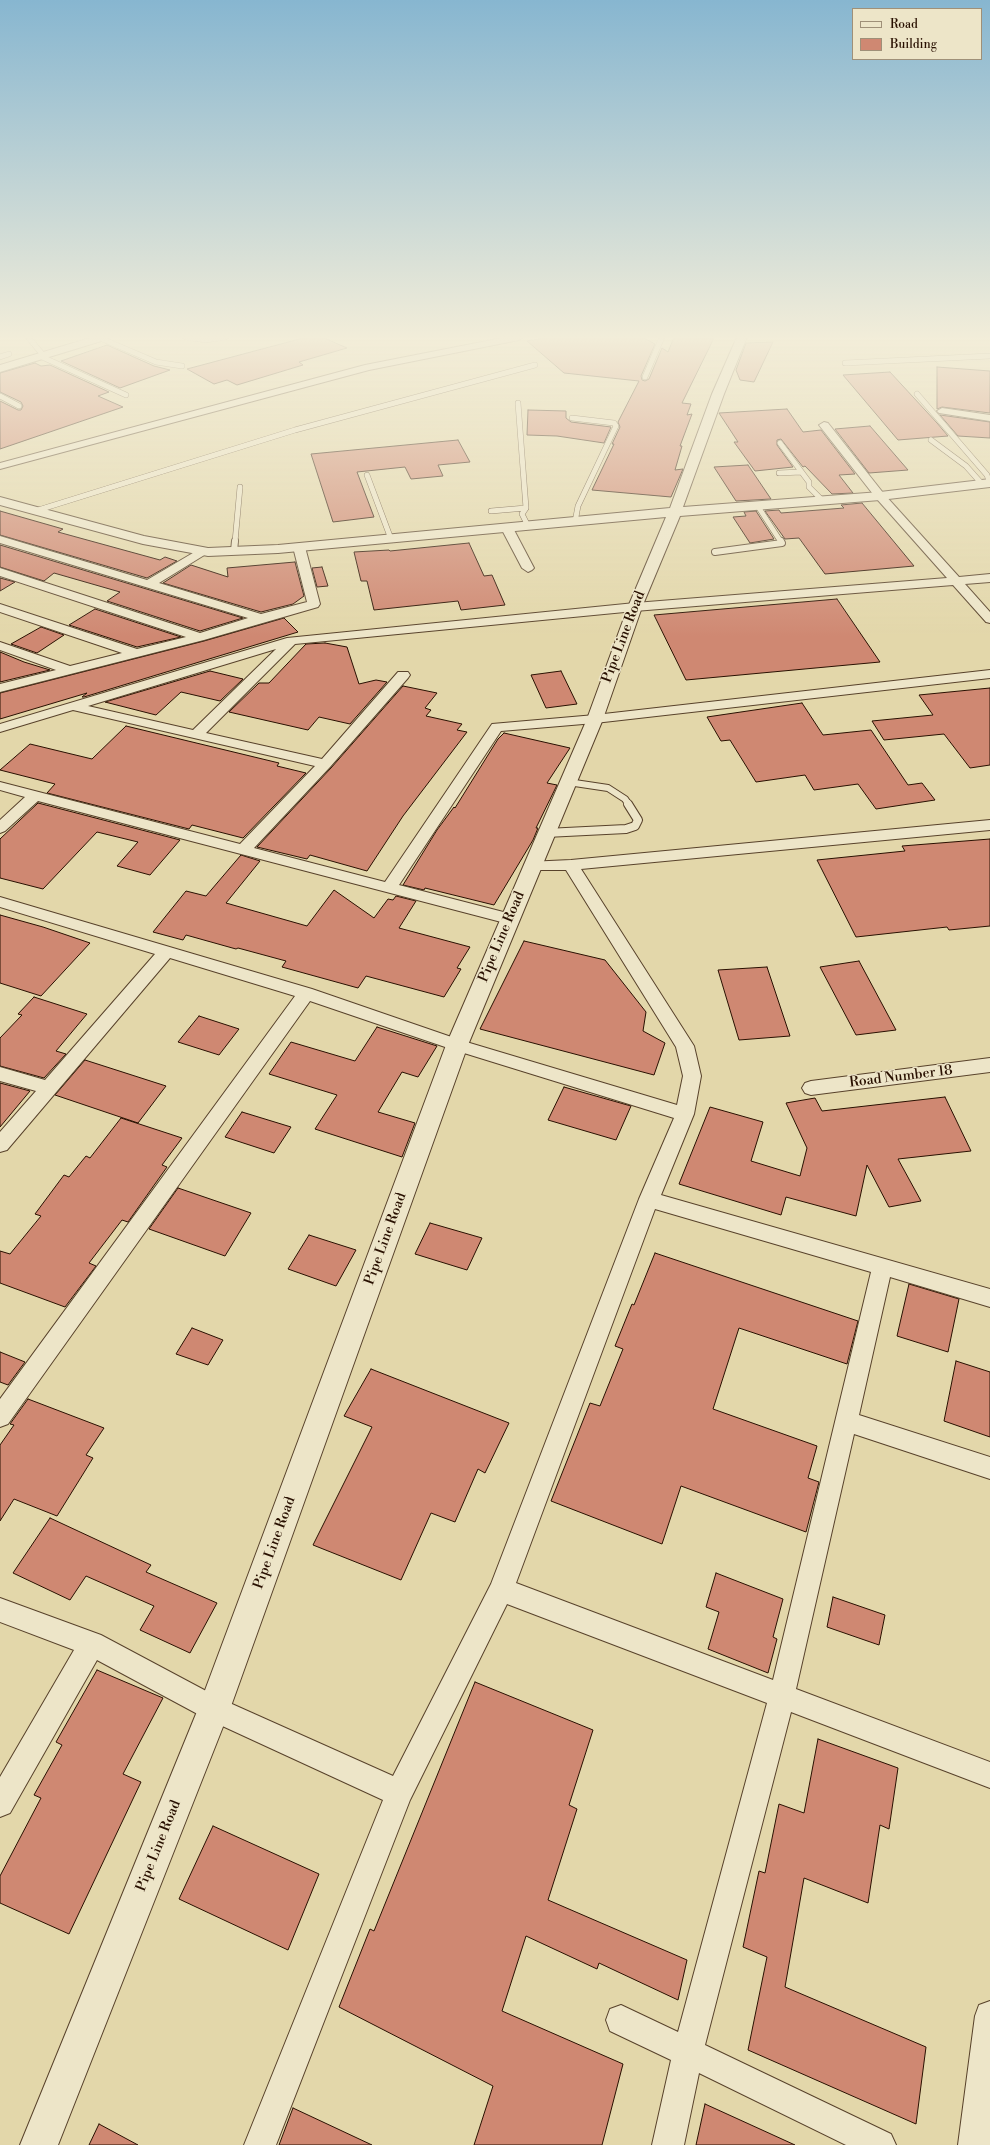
<!DOCTYPE html>
<html>
<head>
<meta charset="utf-8">
<style>
  body { margin:0 }
  #map { position:relative; width:990px; height:2145px; overflow:hidden; background:#e3d7aa; font-family:"Libre Bodoni",serif }
  canvas { display:block }
  .legend { position:absolute; left:852px; top:8px; width:130px; height:52px; box-sizing:border-box; background:#ede5c8; border:1px solid #9f9078; margin:0; padding:5px 7px; list-style:none; font-size:12px; color:#291001 }
  .legend li { display:flex; align-items:center; gap:8px; height:20px }
  .legend b { width:20px; border:1px solid #9f9078 }
</style>
</head>
<body>
<div id="map">
<canvas width="990" height="2145"></canvas>
<ul class="legend">
<li><b style="height:5px;background:#ede5c8"></b>Road</li>
<li><b style="height:11px;background:#cf8872"></b>Building</li>
</ul>
</div>
<script>
const g = document.querySelector('canvas').getContext('2d');
g.lineJoin = 'round';
function fillPath(path, color) {
  g.fillStyle = color;
  g.fill(path, 'evenodd');
}
function poly(rows) {
  const path = new Path2D();
  for (const r of rows) {
    path.moveTo(r[0], r[1]);
    for (let i = 2; i < r.length; i += 2) path.lineTo(r[i], r[i + 1]);
  }
  return path;
}
function trace(path, color, width, dash) {
  g.strokeStyle = color;
  g.lineWidth = width;
  g.lineCap = dash ? 'butt' : 'round';
  g.setLineDash(dash || []);
  g.stroke(path);
}
function drawText(font, color, halo, rows, align = 'center') {
  g.font = font + ' "Libre Bodoni",serif';
  g.lineWidth = 3;
  g.setLineDash([]);
  g.textBaseline = 'middle';
  g.strokeStyle = halo;
  g.fillStyle = color;
  for (const [text, x, y, turn = 0] of rows) {
    g.save();
    g.translate(x, y);
    g.rotate((+turn || 0) * Math.PI / 180);
    g.textAlign = isNaN(turn) ? turn : align;
    if (halo) g.strokeText(text, 0, 0);
    g.fillText(text, 0, 0);
    g.restore();
  }
}
const building = poly([
  [307,337,322,337,347,348,299,362,303,365,237,385,227,380,214,384,187,369,307,337],
  [550,337,642,337,655,344,641,376,642,380,645,381,649,379,662,348,668,352,674,337,714,338,682,403,691,404,687,415,692,414,680,446,682,446,675,470,683,469,671,497,592,490,614,444,612,444,620,427,618,422,639,381,564,373,527,341,550,337],
  [773,342,754,382,740,380,736,370,746,343,773,342],
  [107,345,154,366,170,370,120,388,61,361,107,345],
  [35,363,41,366,50,365,109,392,98,396,123,407,0,449,0,401,18,410,21,410,23,406,21,402,0,392,0,373,35,363],
  [937,367,990,371,990,413,942,407,937,409,937,367],
  [890,372,937,423,948,436,898,440,843,375,890,372],
  [787,409,803,432,821,430,855,474,839,475,853,493,832,494,805,466,803,467,781,439,777,440,777,445,793,467,755,471,734,442,738,442,719,413,787,409],
  [528,410,566,411,566,418,571,422,611,427,604,443,557,436,527,435,528,410],
  [940,415,990,422,990,438,958,436,940,415],
  [870,426,908,470,869,473,835,429,870,426],
  [458,440,470,462,438,465,443,476,411,479,405,467,357,472,374,517,333,522,311,454,458,440],
  [748,465,771,499,736,501,714,467,748,465],
  [862,503,914,566,825,574,799,538,785,539,765,511,779,510,781,513,844,508,841,505,862,503],
  [0,511,63,529,58,532,160,560,165,557,177,561,147,578,0,535,0,511],
  [756,511,774,539,750,543,733,517,746,516,744,512,756,511],
  [469,543,484,576,492,575,505,605,461,610,458,601,374,610,367,581,361,581,354,552,389,550,390,551,469,543],
  [0,545,243,618,200,631,107,601,120,592,54,573,44,581,0,567,0,545],
  [295,562,304,596,293,604,261,612,163,583,191,565,228,577,227,568,295,562],
  [322,567,328,586,317,587,312,568,322,567],
  [0,578,15,582,0,591,0,578],
  [837,599,880,662,686,680,654,615,837,599],
  [95,609,181,637,137,647,69,625,95,609],
  [284,618,298,632,84,697,82,697,87,693,0,719,0,693,204,641,284,618],
  [41,627,64,635,37,653,11,644,41,627],
  [325,643,347,647,359,684,376,680,387,682,350,724,319,717,308,730,229,712,259,683,269,683,306,644,325,643],
  [0,652,24,662,50,670,0,682,0,652],
  [210,671,243,679,220,701,181,692,156,715,105,702,210,671],
  [561,671,577,704,546,708,531,675,561,671],
  [403,686,437,693,425,708,431,710,426,716,462,724,457,730,467,732,403,816,367,871,310,855,307,859,257,847,331,768,403,686],
  [990,688,990,765,970,768,944,734,884,740,872,721,933,715,919,695,990,688],
  [802,703,823,735,871,730,908,785,922,783,935,800,876,809,858,784,814,790,805,775,756,782,730,740,721,741,707,717,802,703],
  [126,726,279,763,277,766,306,773,243,838,192,825,189,829,47,793,55,784,0,770,30,744,92,759,126,726],
  [504,733,570,748,547,783,557,785,536,828,538,828,533,840,494,905,425,888,424,890,403,885,437,830,454,807,455,808,498,739,504,733],
  [38,803,180,840,150,875,117,866,138,842,97,832,43,889,0,878,0,839,38,803],
  [990,839,990,926,949,930,947,927,856,937,817,860,905,851,902,846,990,839],
  [241,855,260,861,226,903,307,926,334,890,374,918,388,899,393,900,396,896,416,901,399,928,470,947,457,968,461,969,444,997,366,976,358,988,282,967,286,961,238,948,236,949,186,935,183,940,153,932,186,891,206,896,241,855],
  [0,915,43,927,90,943,41,996,0,983,0,915],
  [524,941,605,960,646,1012,643,1031,665,1043,654,1075,480,1029,524,941],
  [859,961,896,1030,856,1035,820,967,859,961],
  [767,967,790,1036,739,1040,718,970,767,967],
  [34,997,87,1014,56,1051,66,1054,44,1078,0,1066,0,1038,22,1015,18,1014,34,997],
  [199,1016,239,1029,219,1055,178,1042,199,1016],
  [377,1027,437,1046,418,1077,402,1072,378,1112,415,1123,402,1157,315,1129,337,1095,269,1074,291,1042,355,1061,377,1027],
  [85,1060,166,1086,138,1123,55,1095,85,1060],
  [0,1083,30,1091,0,1127,0,1083],
  [564,1087,631,1106,616,1140,548,1120,564,1087],
  [945,1097,971,1151,898,1159,921,1201,889,1207,867,1165,856,1216,786,1197,781,1215,679,1184,710,1107,763,1122,751,1161,800,1176,807,1148,786,1103,815,1098,822,1111,945,1097],
  [242,1112,291,1127,274,1153,225,1137,242,1112],
  [121,1118,182,1138,162,1165,167,1167,128,1222,122,1220,89,1263,96,1266,65,1307,0,1283,0,1251,10,1254,41,1216,35,1214,64,1175,69,1177,86,1156,90,1158,121,1118],
  [178,1188,251,1213,225,1256,149,1229,178,1188],
  [430,1223,482,1238,467,1270,415,1254,430,1223],
  [309,1235,356,1250,336,1286,288,1269,309,1235],
  [655,1253,858,1321,847,1364,739,1328,713,1409,817,1446,808,1478,819,1482,806,1532,681,1486,662,1544,551,1501,590,1403,600,1406,623,1349,615,1346,632,1304,634,1305,655,1253],
  [909,1284,959,1299,948,1352,897,1336,909,1284],
  [192,1328,223,1340,208,1365,176,1354,192,1328],
  [0,1352,25,1362,8,1385,0,1382,0,1352],
  [956,1361,990,1372,990,1437,944,1421,956,1361],
  [371,1369,509,1423,485,1473,478,1469,455,1522,431,1513,401,1580,313,1545,372,1427,344,1416,371,1369],
  [28,1399,104,1428,86,1455,93,1458,57,1516,14,1499,0,1521,0,1445,14,1425,10,1424,28,1399],
  [50,1518,151,1565,146,1572,217,1603,190,1653,140,1630,154,1606,86,1576,70,1600,13,1573,50,1518],
  [716,1573,783,1599,773,1637,777,1639,768,1673,708,1649,719,1612,706,1607,716,1573],
  [833,1597,885,1615,879,1645,827,1627,833,1597],
  [97,1670,163,1698,123,1774,141,1782,69,1934,0,1903,0,1876,41,1798,34,1795,62,1745,56,1742,97,1670],
  [475,1682,593,1730,569,1805,577,1809,548,1900,687,1960,678,2000,599,1963,597,1969,526,1936,502,2011,623,2064,602,2145,474,2145,493,2086,339,2007,370,1929,374,1931,475,1682],
  [818,1739,898,1768,889,1829,880,1825,868,1903,804,1878,785,1987,926,2047,916,2124,748,2050,767,1957,743,1947,759,1871,765,1873,779,1804,804,1813,818,1739],
  [213,1826,319,1874,288,1950,179,1899,213,1826],
  [705,2104,795,2145,696,2145,705,2104],
  [293,2108,372,2145,279,2145,293,2108],
  [99,2124,138,2145,89,2145,99,2124]
]);
const serviceFar2 = poly([
  [28,337,43,355],
  [185,337,206,340,226,337],
  [100,338,156,362,182,366],
  [40,356,126,395],
  [0,357,9,354],
  [845,363,990,356],
  [645,377,662,337],
  [917,394,987,475,990,483],
  [0,396,19,406],
  [518,403,526,508,522,514,528,526],
  [572,418,614,423,616,426,578,506,575,522],
  [931,440,966,466,982,484],
  [780,443,809,482,809,487,822,500],
  [779,473,801,472],
  [367,475,391,539],
  [757,505,781,542],
  [35,511,295,430,535,365],
  [491,511,526,508],
  [235,542,240,487]
]);
const serviceFar1 = poly([
  [234,551,235,541],
  [715,552,782,543,781,541],
  [568,782,608,788,625,799,629,805]
]);
const service = poly([
  [546,833,626,829,635,826,638,820,628,804]
]);
const minor = poly([
  [507,337,523,337,519,340,369,370,0,469,0,463,365,365,507,337],
  [942,408,990,415,990,421,939,413,937,411,942,408],
  [824,422,828,423,884,494,959,577,990,574,990,582,965,584,990,612,990,623,986,622,953,585,635,611,295,644,206,733,322,759,398,672,408,672,410,675,408,678,330,767,254,848,385,882,492,724,595,715,990,670,990,678,595,723,501,731,399,885,515,915,517,919,515,923,509,924,38,801,5,831,0,833,0,820,25,797,0,790,0,782,240,844,315,766,73,710,0,732,0,724,287,638,635,603,947,578,876,498,819,425,824,422],
  [276,649,193,730,88,706,276,649],
  [507,525,513,528,534,568,532,570,528,572,522,568,501,528,507,525],
  [0,536,147,580,198,550,206,550,208,552,206,554,159,583,261,614,307,602,293,547,299,544,305,547,320,604,318,607,204,640,0,692,0,684,56,670,0,650,0,642,70,666,122,653,0,612,0,604,137,649,186,637,0,576,0,568,200,633,248,618,0,543,0,536],
  [990,820,990,830,581,869,694,1046,701,1076,694,1114,661,1195,990,1289,990,1307,890,1277,859,1415,990,1457,990,1479,854,1434,796,1689,990,1762,990,1788,791,1712,705,2045,891,2134,896,2145,846,2145,699,2073,684,2145,652,2145,671,2060,610,2031,606,2020,610,2009,621,2005,678,2032,767,1703,507,1604,410,1800,276,2145,244,2145,383,1800,205,1718,97,1660,10,1813,0,1817,0,1777,74,1650,0,1622,0,1598,101,1635,223,1700,393,1776,491,1584,639,1199,674,1118,451,1049,310,1001,8,1424,0,1427,0,1399,295,996,170,958,7,1150,0,1152,0,1132,36,1091,0,1081,0,1067,45,1080,155,954,0,907,0,897,312,989,463,1041,677,1105,683,1076,676,1047,566,870,532,870,527,868,524,865,527,862,571,860,990,820],
  [655,1209,871,1272,773,1680,516,1583,655,1209],
  [990,1058,990,1072,811,1095,805,1093,802,1088,805,1083,811,1081,990,1058],
  [990,2001,990,2145,958,2145,975,2016,979,2005,990,2001]
]);
const tertiary = poly([
  [93,337,109,337,108,339,0,372,0,365,93,337],
  [737,337,747,337,724,394,683,507,880,492,990,479,990,487,880,500,680,516,642,607,603,719,468,1045,230,1709,58,2145,20,2145,198,1709,446,1045,587,719,628,607,666,517,278,553,208,556,143,544,0,505,0,497,144,536,208,548,278,545,670,508,712,394,737,337]
]);
const streetNames = [
  ["Pipe Line Road",624,637,-69],
  ["Pipe Line Road",502,937,-67],
  ["Road Number 18",901,1077,-7],
  ["Pipe Line Road",386,1239,-70],
  ["Pipe Line Road",275,1543,-70],
  ["Pipe Line Road",159,1846,-68]
];
fillPath(building, '#cf8872');
trace(building, '#291001', 1);
trace(serviceFar2, '#58422b', 6);
trace(serviceFar1, '#58422b', 8);
trace(service, '#58422b', 10);
trace(minor, '#58422b', 2);
trace(tertiary, '#58422b', 2);
trace(serviceFar2, '#ede5c8', 5);
trace(serviceFar1, '#ede5c8', 6);
trace(service, '#ede5c8', 8);
fillPath(minor, '#ede5c8');
fillPath(tertiary, '#ede5c8');
const sky = g.createLinearGradient(0, 0, 0, 637);
sky.addColorStop(0, '#87b6d0');
sky.addColorStop(0.53, '#f2edd9');
sky.addColorStop(1, '#f2edd900');
g.fillStyle = sky;
g.fillRect(0, 0, 990, 637);
drawText('14px', '#291001', '#ede5c8', streetNames);
</script>
</body>
</html>
